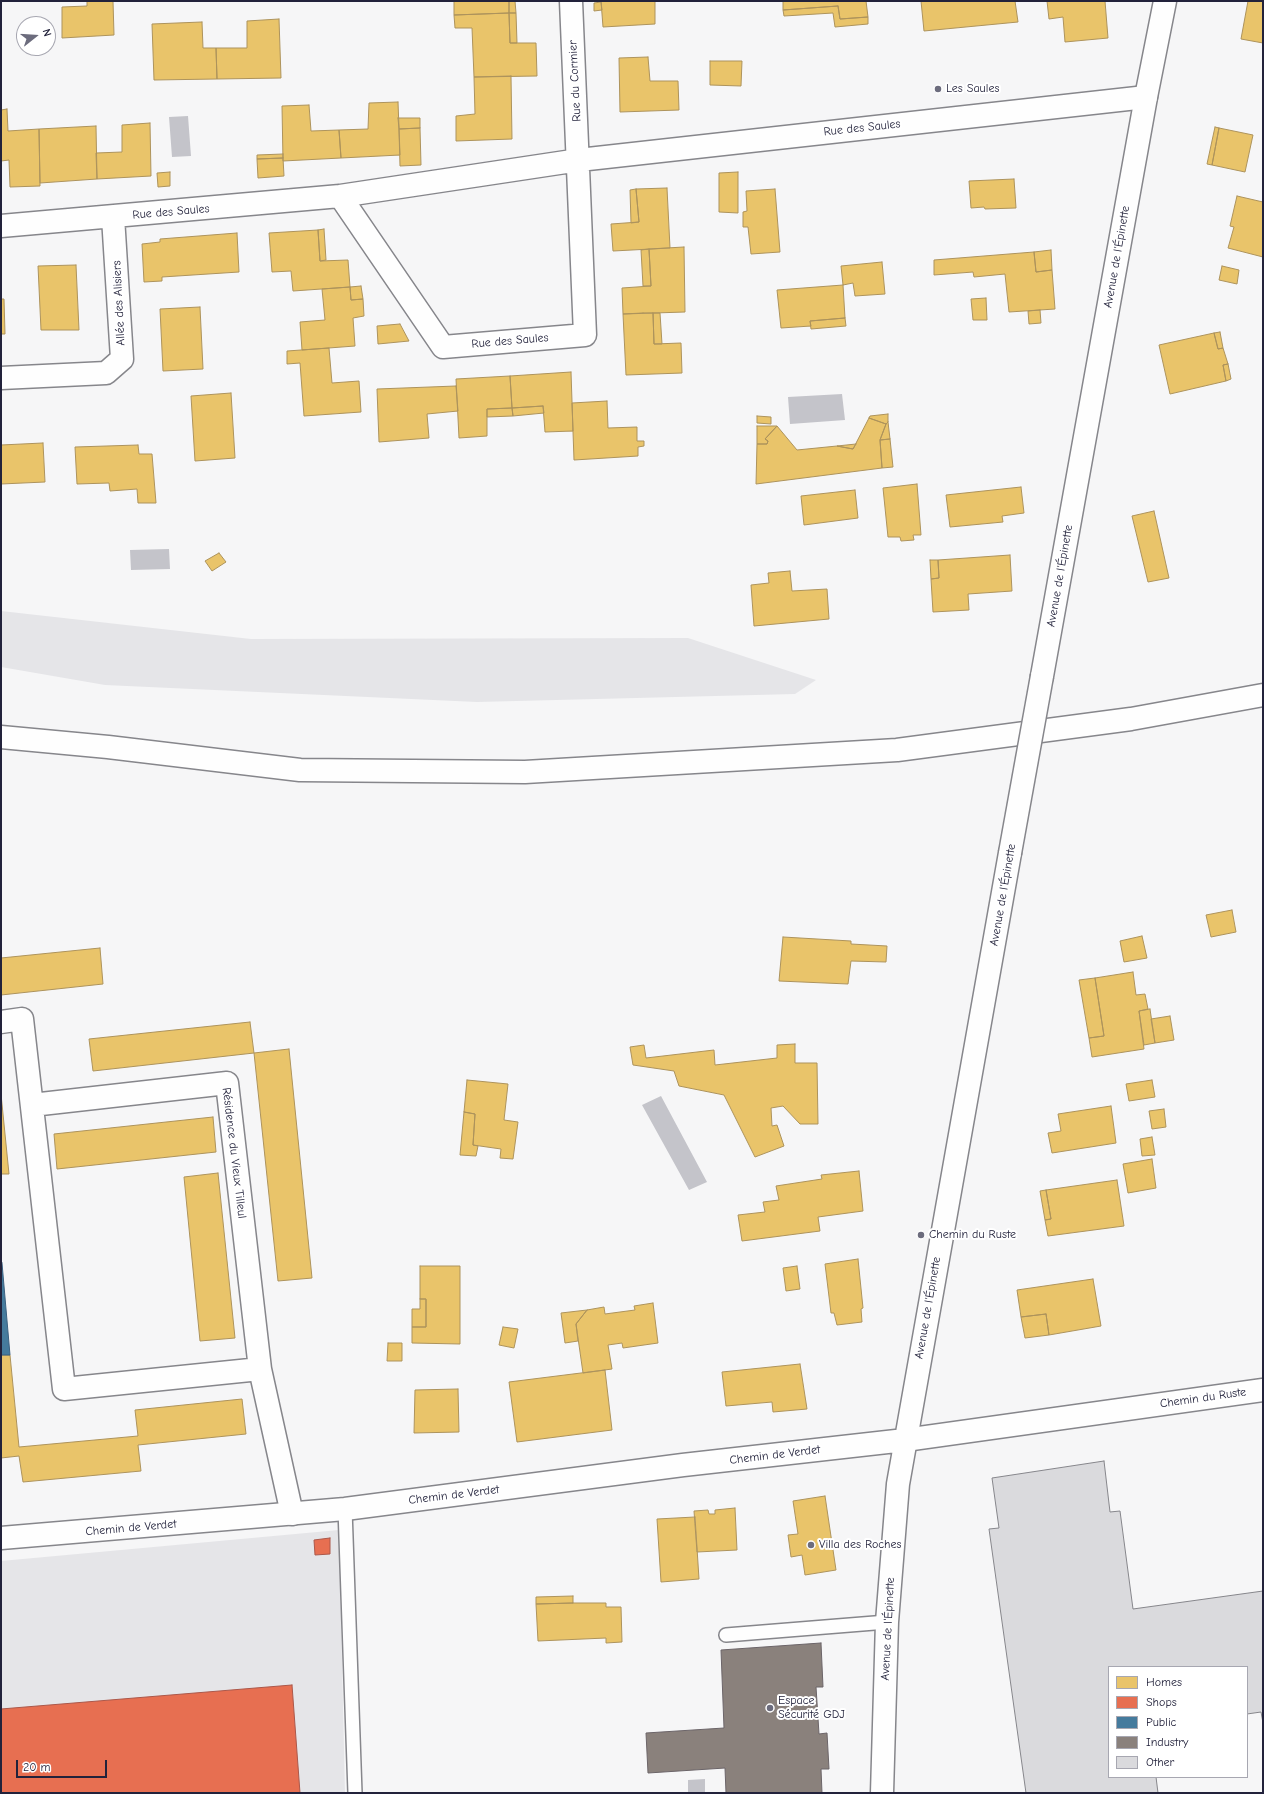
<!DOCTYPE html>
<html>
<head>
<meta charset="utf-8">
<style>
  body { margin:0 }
  #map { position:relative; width:1264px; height:1794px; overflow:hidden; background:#f6f6f7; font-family:"Comic Neue",sans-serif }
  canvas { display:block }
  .frame { position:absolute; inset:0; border:2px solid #22223b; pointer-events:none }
  .legend { position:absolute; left:1108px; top:1666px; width:140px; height:112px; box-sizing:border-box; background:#fff; border:1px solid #a7a7b1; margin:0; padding:5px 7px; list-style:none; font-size:12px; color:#22223b }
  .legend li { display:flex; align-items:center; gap:8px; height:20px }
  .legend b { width:20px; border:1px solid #a7a7b1 }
  .north { position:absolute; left:16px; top:16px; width:40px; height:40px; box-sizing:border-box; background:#fff; border:1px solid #a7a7b1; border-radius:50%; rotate:73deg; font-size:11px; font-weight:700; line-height:16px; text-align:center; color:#22223b }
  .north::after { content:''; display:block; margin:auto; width:14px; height:18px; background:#6c6c7d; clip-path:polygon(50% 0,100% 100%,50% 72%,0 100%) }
  .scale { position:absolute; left:16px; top:1760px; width:91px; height:18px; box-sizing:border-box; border:2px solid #22223b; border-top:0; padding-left:5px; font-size:12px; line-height:14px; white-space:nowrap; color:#22223b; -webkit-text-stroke:3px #fff; paint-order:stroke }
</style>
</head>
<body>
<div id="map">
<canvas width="1264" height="1794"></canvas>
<div class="frame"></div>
<ul class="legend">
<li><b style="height:11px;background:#e9c46a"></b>Homes</li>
<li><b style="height:11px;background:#e76f51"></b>Shops</li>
<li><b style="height:11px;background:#457b9d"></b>Public</li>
<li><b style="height:11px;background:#8a817c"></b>Industry</li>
<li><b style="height:11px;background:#dadadd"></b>Other</li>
</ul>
<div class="north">N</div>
<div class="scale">20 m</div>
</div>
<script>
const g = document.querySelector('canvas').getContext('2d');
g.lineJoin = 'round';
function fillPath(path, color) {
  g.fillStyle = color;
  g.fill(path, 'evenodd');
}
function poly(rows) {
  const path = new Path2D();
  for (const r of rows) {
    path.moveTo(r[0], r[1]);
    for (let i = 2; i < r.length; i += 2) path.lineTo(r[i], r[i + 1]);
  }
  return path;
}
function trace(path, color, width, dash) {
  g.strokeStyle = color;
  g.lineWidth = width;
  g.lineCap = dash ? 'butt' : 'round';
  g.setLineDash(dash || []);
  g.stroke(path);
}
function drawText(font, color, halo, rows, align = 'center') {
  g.font = font + ' "Comic Neue",sans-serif';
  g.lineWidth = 4;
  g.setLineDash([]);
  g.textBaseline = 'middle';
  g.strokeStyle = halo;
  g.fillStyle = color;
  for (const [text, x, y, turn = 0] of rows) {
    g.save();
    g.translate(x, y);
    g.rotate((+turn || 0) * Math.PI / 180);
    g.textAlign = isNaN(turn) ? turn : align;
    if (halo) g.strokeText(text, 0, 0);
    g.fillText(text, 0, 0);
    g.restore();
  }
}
const built = poly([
  [1,611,251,639,688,638,816,680,795,694,477,702,105,685,1,667],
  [339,1530,345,1793,1,1793,1,1561]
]);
const water = poly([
  [188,116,191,156,172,157,169,117],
  [842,394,845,420,790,424,788,397],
  [169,549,170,569,131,570,130,550],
  [661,1096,707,1182,689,1190,642,1105],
  [705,1779,705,1793,688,1793,688,1780]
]);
const homes = poly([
  [87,1,113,1,114,35,62,38,62,7,87,6,87,1],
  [454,1,509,1,509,13,454,15,454,1],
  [509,1,515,1,516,13,509,13,509,1],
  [601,1,655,1,655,24,603,27,601,1],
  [783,1,866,1,868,17,840,19,838,6,783,10,783,1],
  [921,1,1015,1,1018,22,924,31,921,1],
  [1047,1,1105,1,1108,38,1065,42,1063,17,1049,19,1047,1],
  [1248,1,1263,1,1263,43,1241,39,1248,1],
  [601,2,602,10,594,11,594,3,601,2],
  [838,6,840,19,868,17,868,24,835,27,833,13,784,16,783,10,838,6],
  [509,13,516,13,517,43,510,43,509,13],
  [509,13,510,43,536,43,537,76,474,77,472,28,455,28,454,15,509,13],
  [279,19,281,78,217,79,216,48,247,48,247,21,279,19],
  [202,22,203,48,216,48,217,79,154,80,152,24,202,22],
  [648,57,650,81,678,81,679,110,620,112,619,58,648,57],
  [710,61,742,61,741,86,710,85,710,61],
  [511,76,512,139,456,141,456,116,475,114,474,77,511,76],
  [398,102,400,155,341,158,339,130,368,129,369,103,398,102],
  [309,105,311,131,339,130,341,158,283,161,282,106,309,105],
  [7,109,8,131,39,129,40,186,10,187,9,160,1,161,1,110,7,109],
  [398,118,420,118,420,128,399,129,398,118],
  [150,123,151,176,97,179,96,153,122,152,122,125,150,123],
  [96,126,97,179,40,183,39,129,96,126],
  [1215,127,1219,128,1212,165,1207,164,1215,127],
  [420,128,421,165,400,166,399,129,420,128],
  [1219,128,1253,135,1245,172,1212,165,1219,128],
  [283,154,283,158,257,159,257,155,283,154],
  [283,158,284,176,258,178,257,159,283,158],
  [170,172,170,186,158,187,157,173,170,172],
  [738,172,738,213,719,212,719,173,738,172],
  [1014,179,1016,208,985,209,984,207,971,208,969,181,1014,179],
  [667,188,670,248,613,251,611,224,639,222,636,189,667,188],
  [636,189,639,222,631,223,630,190,636,189],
  [775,189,780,252,751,254,748,227,743,227,743,212,747,211,746,191,775,189],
  [1237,196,1263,202,1263,257,1228,248,1234,227,1230,226,1237,196],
  [324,229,326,260,320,261,318,230,324,229],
  [318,230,320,261,348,260,350,287,293,291,291,271,272,272,269,233,318,230],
  [237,233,239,272,162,277,162,281,144,282,142,244,160,242,160,239,237,233],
  [684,247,685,312,623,314,622,288,651,286,649,249,684,247],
  [649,249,651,286,643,286,641,250,649,249],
  [1051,250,1052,270,1036,272,1034,252,1051,250],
  [1034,252,1036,272,1052,270,1055,309,1009,312,1005,274,974,277,973,272,934,275,934,260,1034,252],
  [882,262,885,294,855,296,853,283,843,285,841,266,882,262],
  [76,265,79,330,41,330,38,266,76,265],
  [1222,266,1239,270,1237,284,1219,280,1222,266],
  [843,285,845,318,810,321,811,326,781,328,777,290,843,285],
  [361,286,363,299,351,300,350,287,361,286],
  [350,287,351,300,363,299,364,316,353,318,355,346,302,350,300,322,325,320,322,289,350,287],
  [986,298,987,320,973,320,971,299,986,298],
  [1,299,4,299,5,334,1,334,1,299],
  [200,307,203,369,163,371,160,309,200,307],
  [1040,310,1041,323,1029,324,1028,311,1040,310],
  [643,313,653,313,654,344,681,343,682,373,626,375,623,314,643,313],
  [653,313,660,313,662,344,654,344,653,313],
  [845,318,846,326,811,329,810,321,845,318],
  [400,324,409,341,378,344,377,326,400,324],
  [1220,332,1223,348,1218,349,1214,333,1220,332],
  [1214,333,1218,349,1223,348,1228,364,1223,365,1226,381,1170,394,1159,345,1214,333],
  [329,348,332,383,359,381,361,412,304,416,300,363,287,364,287,351,329,348],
  [1228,364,1231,379,1226,381,1223,365,1228,364],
  [571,372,573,431,545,432,543,406,512,408,510,376,571,372],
  [510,376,512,408,487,409,487,436,459,438,456,379,510,376],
  [456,386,458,411,427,414,429,438,379,442,377,389,456,386],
  [231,393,235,458,195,461,191,396,231,393],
  [607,401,608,428,637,427,637,441,644,441,644,446,638,447,638,456,574,460,572,403,607,401],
  [543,406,544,413,513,416,512,408,543,406],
  [512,408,513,416,487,417,487,409,512,408],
  [888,414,888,422,886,424,869,418,870,416,888,414],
  [757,416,771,417,771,424,757,423,757,416],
  [869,418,886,424,880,440,882,468,756,484,757,444,767,444,768,441,765,439,777,426,797,450,837,446,853,449,869,418],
  [888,422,890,439,880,440,886,424,888,422],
  [757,426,777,426,765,439,768,441,767,444,757,444,757,426],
  [890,439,893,467,882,468,880,440,890,439],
  [43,443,45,482,1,484,1,445,43,443],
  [856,444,853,449,837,446,856,444],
  [138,445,139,454,152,454,156,503,138,503,137,489,110,491,109,483,77,484,75,447,138,445],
  [917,484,921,535,913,535,914,540,901,541,900,537,888,537,883,488,917,484],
  [1021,487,1024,513,1002,516,1003,522,950,527,946,495,1021,487],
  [855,490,858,518,804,525,801,496,855,490],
  [1154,511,1169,578,1148,582,1132,516,1154,511],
  [219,553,226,562,212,571,205,561,219,553],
  [1010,555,1012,591,968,594,969,610,933,612,931,579,939,578,938,560,1010,555],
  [930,560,938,560,939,578,931,579,930,560],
  [790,571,792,591,827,589,829,619,754,626,751,585,769,583,768,573,790,571],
  [1232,910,1236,932,1211,937,1206,915,1232,910],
  [1142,936,1147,958,1124,962,1120,941,1142,936],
  [783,937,851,941,851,944,887,946,886,962,851,961,848,984,779,981,783,937],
  [100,948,103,984,1,995,1,958,100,948],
  [1133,972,1136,995,1145,994,1148,1009,1139,1011,1144,1049,1092,1057,1089,1038,1104,1036,1095,978,1133,972],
  [1095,978,1104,1036,1089,1038,1079,980,1095,978],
  [1150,1009,1155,1043,1144,1045,1139,1011,1150,1009],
  [1170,1016,1174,1040,1155,1043,1151,1019,1170,1016],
  [250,1022,254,1053,93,1071,89,1039,250,1022],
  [795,1044,795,1063,817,1063,818,1124,800,1124,783,1106,771,1108,772,1126,777,1125,784,1146,755,1157,724,1095,679,1086,674,1071,633,1065,630,1047,644,1045,646,1058,714,1050,715,1065,777,1058,777,1045,795,1044],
  [289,1049,312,1278,278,1281,254,1053,289,1049],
  [467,1080,508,1084,504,1120,518,1122,513,1159,500,1158,501,1149,473,1145,475,1114,464,1112,467,1080],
  [1152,1080,1155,1097,1129,1101,1126,1084,1152,1080],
  [1,1094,9,1174,1,1174,1,1094],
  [1111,1106,1116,1143,1052,1153,1048,1133,1061,1131,1058,1114,1111,1106],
  [1164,1109,1166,1127,1152,1129,1149,1111,1164,1109],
  [464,1112,475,1114,473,1145,478,1146,476,1156,460,1155,464,1112],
  [213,1117,216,1152,57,1169,54,1134,213,1117],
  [1152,1137,1155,1155,1142,1156,1140,1139,1152,1137],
  [1152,1159,1156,1188,1128,1193,1123,1164,1152,1159],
  [859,1171,863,1211,818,1217,820,1231,742,1241,738,1215,765,1212,763,1202,779,1200,776,1186,822,1179,821,1175,859,1171],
  [218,1173,235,1338,200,1341,184,1177,218,1173],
  [1117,1180,1124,1226,1048,1236,1045,1220,1051,1219,1046,1190,1117,1180],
  [1046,1190,1051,1219,1045,1220,1040,1191,1046,1190],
  [858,1259,863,1308,861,1309,862,1322,837,1325,834,1313,831,1313,825,1264,858,1259],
  [420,1266,460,1266,460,1344,412,1343,412,1327,426,1327,426,1299,420,1299,420,1266],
  [797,1266,800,1289,786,1291,783,1268,797,1266],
  [1093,1279,1101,1326,1049,1335,1046,1314,1021,1317,1017,1290,1093,1279],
  [420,1299,426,1299,426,1327,412,1327,412,1309,420,1309,420,1299],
  [653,1303,658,1343,623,1348,622,1343,608,1345,612,1369,583,1373,576,1324,587,1310,604,1307,605,1314,635,1310,634,1306,653,1303],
  [587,1310,576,1324,578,1341,565,1343,561,1313,587,1310],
  [1046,1314,1049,1335,1025,1338,1021,1317,1046,1314],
  [503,1327,518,1329,514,1348,499,1345,503,1327],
  [388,1343,402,1343,402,1361,387,1361,388,1343],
  [1,1355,10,1355,19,1447,138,1436,135,1410,242,1399,246,1434,138,1445,141,1471,23,1482,19,1456,1,1458,1,1355],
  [800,1364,807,1409,773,1412,772,1402,726,1406,722,1372,800,1364],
  [605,1370,612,1430,517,1442,509,1382,605,1370],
  [458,1389,459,1432,414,1433,415,1390,458,1389],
  [825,1496,836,1570,805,1575,802,1555,791,1557,788,1535,798,1534,793,1501,825,1496],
  [735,1508,737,1550,697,1552,694,1511,708,1510,709,1514,715,1514,715,1510,735,1508],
  [695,1517,699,1579,661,1582,657,1519,695,1517],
  [573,1596,573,1603,536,1604,536,1597,573,1596],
  [573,1603,606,1603,606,1607,621,1607,622,1642,606,1643,606,1638,538,1641,536,1604,573,1603]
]);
const shops = poly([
  [330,1538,330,1554,315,1555,314,1540,330,1538],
  [292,1685,300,1793,1,1793,1,1709,292,1685]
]);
const public = poly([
  [2,1263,10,1355,1,1355,1,1264,2,1263]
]);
const industry = poly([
  [821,1643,823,1687,816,1687,819,1734,827,1733,829,1769,821,1769,822,1793,726,1793,725,1768,648,1773,646,1733,724,1728,721,1650,821,1643]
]);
const building = poly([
  [1104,1461,1110,1512,1120,1511,1133,1609,1263,1591,1263,1723,1261,1712,1247,1714,1247,1667,1109,1667,1109,1777,1156,1777,1158,1793,1026,1793,989,1529,999,1528,992,1478,1104,1461]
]);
const service = poly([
  [345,1509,355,1793],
  [726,1635,887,1622]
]);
const minor = poly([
  [340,196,443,347,585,335,571,1],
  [1,226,340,196,579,160,1146,97],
  [1,378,106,373,122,359,113,217],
  [1,1022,22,1019,64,1389,260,1369],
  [32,1105,227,1083,260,1369,292,1514],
  [905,1440,1263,1390]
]);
const tertiary = poly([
  [1042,676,1146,97,1165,1],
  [1,1538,345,1509,683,1465,905,1440],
  [882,1793,887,1622,898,1484,1010,853]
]);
const trunk = poly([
  [1,737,108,747,300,770,525,772,897,750,1131,719,1263,695]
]);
const tertiaryBridge = poly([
  [1010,853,1042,676]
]);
const markers = [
  [938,89,4,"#6c6c7d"],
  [921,1235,4,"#6c6c7d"],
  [811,1545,4,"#6c6c7d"],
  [770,1708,4,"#6c6c7d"]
];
const streetNames = [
  ["Rue du Cormier",575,81,-93],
  ["Rue des Saules",862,128,-6],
  ["Rue des Saules",171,212,-5],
  ["Avenue de l'Épinette",1117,257,-80],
  ["Allée des Alisiers",119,303,-93],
  ["Rue des Saules",510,341,-5],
  ["Avenue de l'Épinette",1060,576,-80],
  ["Avenue de l'Épinette",1003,895,-80],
  ["Résidence du Vieux Tilleul",234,1153,83],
  ["Avenue de l'Épinette",928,1308,-80],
  ["Chemin du Ruste",1203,1398,-8],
  ["Chemin de Verdet",775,1455,-7],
  ["Chemin de Verdet",454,1495,-7],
  ["Chemin de Verdet",131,1528,-5],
  ["Avenue de l'Épinette",888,1629,-87]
];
const poiNames = [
  ["Les Saules",946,89],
  ["Chemin du Ruste",929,1235],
  ["Villa des Roches",819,1545],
  ["Espace",778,1701],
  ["Sécurité GDJ",778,1715]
];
fillPath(built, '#e5e5e8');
fillPath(water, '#c4c4ca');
fillPath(homes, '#e9c46a');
trace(homes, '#ad935c', 1);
fillPath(shops, '#e76f51');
trace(shops, '#ac584a', 1);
fillPath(public, '#457b9d');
trace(public, '#3a6080', 1);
fillPath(industry, '#8a817c');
trace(industry, '#6b6468', 1);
fillPath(building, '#dadadd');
trace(building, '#86868b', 1);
trace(service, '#86868b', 16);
trace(minor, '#86868b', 25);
trace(tertiary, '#86868b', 25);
trace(trunk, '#86868b', 25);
trace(service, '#fefefe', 13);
trace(minor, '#fefefe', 22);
trace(tertiary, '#fefefe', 22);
trace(trunk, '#fefefe', 22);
trace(tertiaryBridge, '#86868b', 25, []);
trace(tertiaryBridge, '#fefefe', 22);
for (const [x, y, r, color] of markers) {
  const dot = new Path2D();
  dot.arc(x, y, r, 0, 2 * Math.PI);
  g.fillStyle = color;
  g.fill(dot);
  trace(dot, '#fff', 1.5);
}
drawText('12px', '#22223b', '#fff', streetNames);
drawText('12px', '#22223b', '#fff', poiNames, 'left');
</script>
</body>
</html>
